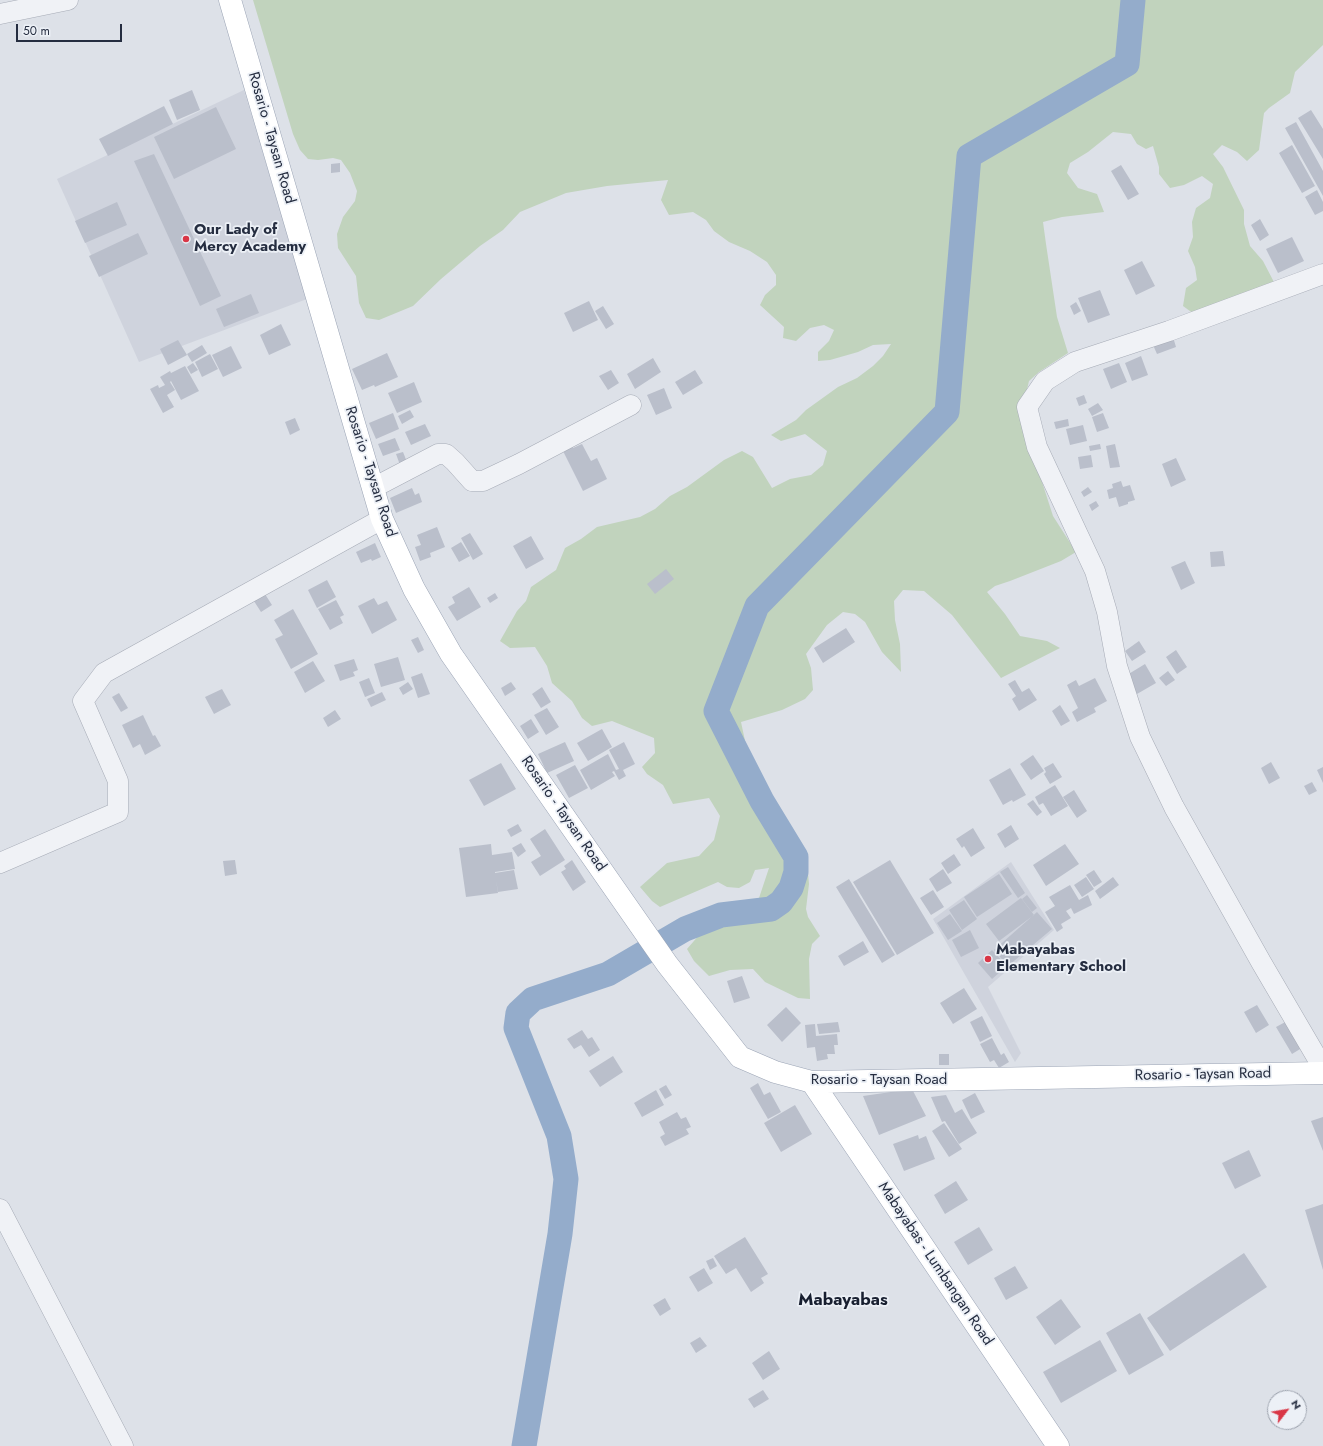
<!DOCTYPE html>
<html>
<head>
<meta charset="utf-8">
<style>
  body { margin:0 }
  #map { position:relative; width:1323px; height:1446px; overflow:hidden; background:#dde1e8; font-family:Jost,sans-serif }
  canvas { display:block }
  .north { position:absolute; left:1267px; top:1390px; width:40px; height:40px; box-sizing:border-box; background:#ecf0f6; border:1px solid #9ca2ad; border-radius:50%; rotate:59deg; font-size:11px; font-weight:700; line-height:16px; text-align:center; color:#252d40 }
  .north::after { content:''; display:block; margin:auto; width:14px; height:18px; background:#d93646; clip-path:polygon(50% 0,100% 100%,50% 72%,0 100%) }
  .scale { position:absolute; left:16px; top:24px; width:106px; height:18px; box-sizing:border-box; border:2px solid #252d40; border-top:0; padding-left:5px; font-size:12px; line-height:14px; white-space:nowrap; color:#252d40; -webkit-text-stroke:3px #ecf0f6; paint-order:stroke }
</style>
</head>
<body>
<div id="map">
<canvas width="1323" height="1446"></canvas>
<div class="north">N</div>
<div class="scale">50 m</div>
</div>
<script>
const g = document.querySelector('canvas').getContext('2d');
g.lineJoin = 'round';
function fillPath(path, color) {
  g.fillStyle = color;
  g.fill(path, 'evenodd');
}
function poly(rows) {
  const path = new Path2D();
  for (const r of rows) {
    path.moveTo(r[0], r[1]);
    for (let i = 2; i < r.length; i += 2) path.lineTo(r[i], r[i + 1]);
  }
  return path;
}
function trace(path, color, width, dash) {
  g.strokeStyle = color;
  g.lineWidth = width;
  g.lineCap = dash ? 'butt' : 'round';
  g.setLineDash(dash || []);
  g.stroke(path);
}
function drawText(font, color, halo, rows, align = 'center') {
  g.font = font + ' Jost,sans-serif';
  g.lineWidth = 3.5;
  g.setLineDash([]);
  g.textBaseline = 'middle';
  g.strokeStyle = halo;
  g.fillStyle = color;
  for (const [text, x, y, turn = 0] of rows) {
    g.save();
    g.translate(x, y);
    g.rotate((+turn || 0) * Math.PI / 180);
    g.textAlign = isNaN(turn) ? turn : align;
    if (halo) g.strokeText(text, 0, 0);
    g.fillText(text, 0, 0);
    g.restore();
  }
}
const built = poly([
  [244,90,307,299,139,362,57,179],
  [1011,862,1054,930,988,987,1021,1053,1015,1062,933,919]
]);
const green = poly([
  [253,0,1323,0,1323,45,1295,72,1290,93,1269,108,1264,113,1259,150,1247,161,1237,152,1222,145,1213,154,1223,167,1244,210,1244,224,1250,246,1263,261,1276,286,1194,314,1183,306,1186,288,1197,280,1195,267,1188,251,1193,237,1192,222,1196,208,1210,198,1213,184,1202,176,1184,185,1170,188,1159,174,1159,167,1153,146,1146,149,1137,144,1131,134,1113,132,1088,152,1070,163,1067,173,1078,188,1097,194,1104,212,1062,217,1043,222,1046,244,1057,317,1068,353,1039,372,1029,381,1023,406,1033,454,1053,516,1076,552,1061,561,1010,581,995,586,987,592,1005,614,1020,636,1047,641,1060,648,1001,678,952,615,924,591,903,590,894,601,895,620,900,644,901,672,882,652,865,622,855,614,843,612,827,625,806,654,811,668,813,690,805,699,782,710,741,722,750,764,807,863,809,884,806,909,808,917,820,936,812,944,809,959,810,999,798,998,765,982,753,969,730,970,709,976,694,961,687,949,700,934,713,925,734,920,748,911,758,901,769,868,755,870,750,882,739,888,727,887,718,882,660,907,652,901,640,887,667,863,699,856,714,840,720,816,709,798,673,804,663,785,647,774,642,767,655,753,654,738,612,721,592,726,582,718,572,701,552,683,547,666,535,647,510,648,500,641,517,611,526,601,531,587,556,570,565,548,581,539,597,527,640,517,655,509,670,496,687,487,724,460,742,451,753,457,772,488,790,479,811,475,823,465,827,451,805,434,781,441,771,435,796,420,806,410,838,387,857,378,873,366,883,356,891,344,873,345,858,352,830,360,818,361,818,352,829,341,834,330,824,325,810,328,796,341,783,338,784,327,760,305,765,295,776,285,776,275,767,262,750,251,729,242,714,231,706,220,693,212,669,215,661,200,668,180,607,186,566,193,520,212,503,230,480,246,441,279,413,306,379,320,366,318,359,303,356,276,338,248,337,234,343,217,355,201,357,191,350,173,341,160,333,158,318,160,308,159,300,150,293,134]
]);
const river = poly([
  [524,1446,560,1234,566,1179,559,1136,516,1028,518,1013,533,999,608,974,685,929,721,915,771,909,781,902,791,888,796,872,796,857,762,801,716,711,757,606,947,412,969,156,1127,64,1133,0]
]);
const building = poly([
  [192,90,200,110,177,120,169,100],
  [164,106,173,124,108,156,99,139],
  [216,107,236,149,174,179,154,137],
  [1311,110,1323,129,1323,159,1298,118],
  [1296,122,1323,171,1323,196,1285,128],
  [1292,145,1315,186,1302,193,1279,153],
  [154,154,221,296,200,306,134,161],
  [340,163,340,172,331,173,331,164],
  [1121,165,1139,194,1128,200,1111,171],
  [1317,190,1323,202,1323,211,1315,215,1305,197],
  [117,202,127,225,85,243,75,221],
  [1260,219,1269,235,1260,241,1251,225],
  [138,233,148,254,99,277,89,256],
  [1292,237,1304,261,1278,273,1266,249],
  [1142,261,1155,286,1136,295,1124,270],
  [1100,290,1110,315,1088,323,1078,298],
  [251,294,259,313,224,327,216,309],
  [589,301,598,320,573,332,564,313],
  [1076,302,1081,311,1074,315,1070,306],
  [603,306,614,324,606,329,595,311],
  [281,324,291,345,269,355,260,335],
  [1173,337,1176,347,1157,354,1153,345],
  [178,340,187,355,168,365,160,349],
  [202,345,207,353,192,362,187,354],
  [231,346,242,368,223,377,212,355],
  [387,353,398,377,375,387,374,385,362,390,352,369],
  [210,354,218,369,202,377,195,362],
  [1141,356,1148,375,1132,381,1125,363],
  [653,358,661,372,635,389,627,374],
  [193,363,198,370,191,374,187,367],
  [1119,363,1127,382,1111,389,1103,369],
  [185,366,199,391,181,400,171,381,170,382,175,390,167,395,174,407,163,413,150,389,158,385,159,388,165,385,160,377,170,371,171,373],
  [611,370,619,383,608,390,599,376],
  [695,370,703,383,683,395,675,382],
  [414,382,422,402,397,413,388,393],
  [664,388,672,408,656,415,647,395],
  [1084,395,1087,403,1079,406,1076,398],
  [1098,403,1103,410,1092,416,1088,409],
  [410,410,414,417,402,424,398,416],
  [393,413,399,429,376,439,369,423],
  [1103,413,1109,428,1097,432,1092,417],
  [295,418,300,430,290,435,285,422],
  [1068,419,1069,426,1056,429,1054,422],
  [425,424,431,436,411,445,405,432],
  [1083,425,1087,441,1070,445,1066,429],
  [395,438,400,450,383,456,378,444],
  [570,442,573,448,582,444,591,461,597,458,607,479,583,491,561,447],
  [1100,444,1101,449,1090,451,1089,446],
  [1115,444,1120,467,1110,468,1106,446],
  [403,452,407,462,400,465,396,454],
  [1091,455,1093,467,1080,469,1078,457],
  [1176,458,1186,480,1171,487,1162,464],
  [1121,481,1123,487,1130,485,1135,500,1128,502,1128,504,1119,507,1116,497,1109,499,1107,490,1113,488,1112,484],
  [1088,487,1092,492,1084,497,1081,492],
  [412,488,415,495,419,493,422,502,396,513,390,498],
  [1096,501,1099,506,1092,511,1089,505],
  [437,527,445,547,430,553,431,557,420,561,415,547,421,545,417,535],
  [470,533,483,554,473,560,461,538],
  [531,536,544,559,526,569,513,546],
  [461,542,470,556,459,562,451,548],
  [375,543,381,557,372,561,371,559,361,563,356,552],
  [1223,551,1225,566,1211,567,1210,552],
  [1185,561,1195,583,1181,590,1171,567],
  [666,569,674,579,655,594,647,584],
  [327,580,336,597,317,608,308,590],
  [469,587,481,607,457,621,448,607,455,603,452,597],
  [263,591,272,605,261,612,252,598],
  [495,593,498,598,490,603,487,598],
  [374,598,378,605,387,601,397,620,372,634,358,606],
  [336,600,344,615,340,617,343,623,330,630,318,609],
  [293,609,318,654,291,669,275,639,283,635,274,620],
  [846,628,855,642,823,663,814,648],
  [418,637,424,650,418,653,411,640],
  [1139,641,1146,652,1132,661,1125,651],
  [1176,650,1187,667,1177,674,1166,657],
  [398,657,405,680,381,687,374,664],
  [354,659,358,670,353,672,355,676,340,681,334,665],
  [313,661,325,681,305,693,294,672],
  [1145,664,1156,683,1137,694,1127,675],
  [1168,671,1175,680,1166,686,1159,678],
  [422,673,430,694,418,698,411,677],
  [369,678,375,693,365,697,359,682],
  [1095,678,1107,701,1094,708,1096,712,1077,722,1072,712,1078,708,1067,685,1076,680,1079,686],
  [1015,680,1022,692,1029,688,1037,700,1019,711,1012,699,1016,696,1008,684],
  [408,682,413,689,403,695,399,688],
  [511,682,516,689,505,696,501,688],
  [542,687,551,702,541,708,532,694],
  [222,689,231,705,214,714,205,697],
  [382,692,386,700,371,707,367,699],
  [119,693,128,708,121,712,112,697],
  [1060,705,1070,721,1061,726,1052,711],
  [547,708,559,727,546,735,534,715],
  [335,710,341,719,328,727,323,718],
  [143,715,153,736,155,735,161,746,145,755,140,744,133,748,122,725],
  [531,719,539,732,528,739,520,726],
  [602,729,612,747,588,761,577,743],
  [565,742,574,761,547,773,538,754],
  [624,742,635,764,623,770,626,776,619,780,614,771,612,772,615,776,591,790,580,770,608,754,616,770,619,769,609,750],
  [1033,755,1044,771,1031,780,1020,764],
  [1271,762,1280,778,1269,784,1261,768],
  [501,763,516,789,484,806,469,780],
  [1053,763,1062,777,1050,784,1044,774,1046,772,1044,768],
  [575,765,588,788,569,798,556,775],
  [1323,767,1323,783,1317,770],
  [1010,768,1026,795,1013,802,1012,800,1003,805,989,780],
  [1312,782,1317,791,1309,795,1304,786],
  [1055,785,1068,806,1051,816,1043,803,1039,805,1035,797],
  [1074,790,1087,811,1077,818,1063,797],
  [1033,800,1042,812,1037,816,1027,804],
  [518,824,522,831,511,837,507,830],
  [1011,825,1019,839,1005,848,997,834],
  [973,828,985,848,971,857,964,846,962,848,956,839],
  [545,829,565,860,540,876,531,862,541,856,530,839],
  [521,843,526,851,518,857,512,848],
  [491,844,492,855,512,852,515,869,495,872,495,873,514,870,518,889,498,892,496,880,498,893,466,897,459,848],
  [1065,844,1079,864,1046,886,1033,865],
  [954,854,961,865,948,874,941,863],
  [235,860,237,874,225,876,223,861],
  [572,860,586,882,573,891,561,872,566,869,564,866],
  [890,860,934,933,897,955,853,882],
  [1008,867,1025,893,1018,898,1000,872],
  [943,869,952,883,937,892,929,879],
  [1094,870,1102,882,1094,887,1086,875],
  [999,874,1012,894,977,917,964,897],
  [1086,877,1094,889,1082,897,1074,885],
  [1113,877,1119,885,1100,899,1095,891],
  [849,879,895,955,882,963,836,887],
  [1070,885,1079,900,1088,895,1092,905,1074,914,1071,908,1066,911,1071,918,1061,924,1063,928,1057,932,1045,912,1055,906,1049,897],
  [933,890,944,907,931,915,920,898],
  [1027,895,1037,908,1032,912,1022,899],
  [1021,898,1034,915,999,941,986,924],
  [964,900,977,919,962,930,949,910],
  [1037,912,1052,929,1008,966,994,950],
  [950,914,962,931,948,940,937,923],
  [970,930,979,948,961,957,952,940],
  [863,941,869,952,844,966,838,956],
  [992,950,1007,966,992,979,978,963],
  [742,976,750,998,734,1003,727,981],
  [964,988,977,1009,953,1024,940,1003],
  [1257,1005,1269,1025,1256,1033,1244,1012],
  [786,1007,801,1023,782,1042,767,1025],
  [982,1016,992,1036,980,1042,970,1022],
  [1289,1020,1305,1046,1292,1054,1276,1027],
  [838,1022,840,1032,819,1034,817,1024],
  [815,1024,816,1036,837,1034,838,1045,834,1045,835,1054,827,1054,828,1059,817,1061,815,1047,807,1048,805,1025],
  [582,1030,588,1039,592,1037,600,1050,589,1057,581,1045,574,1049,567,1039],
  [992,1038,1001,1055,1004,1053,1009,1062,999,1068,994,1060,990,1062,980,1044],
  [939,1054,949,1054,949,1065,939,1065],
  [613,1056,623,1072,600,1087,589,1071],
  [758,1083,764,1095,770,1092,781,1112,768,1119,750,1088],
  [666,1085,672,1095,665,1099,659,1089],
  [912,1089,926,1116,879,1135,863,1096],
  [656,1090,664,1105,642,1117,634,1103],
  [975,1093,985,1112,971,1119,962,1100],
  [946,1095,955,1113,962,1109,977,1133,959,1144,945,1121,942,1122,931,1097],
  [795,1105,812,1134,781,1152,764,1123],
  [677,1112,681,1119,686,1117,691,1127,686,1129,689,1134,665,1146,660,1137,665,1134,659,1122],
  [1323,1117,1323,1151,1311,1121],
  [944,1123,962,1149,949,1157,932,1131],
  [918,1135,919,1139,926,1136,935,1159,904,1171,893,1144],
  [1249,1150,1261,1176,1235,1189,1222,1163],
  [956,1181,968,1200,945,1214,934,1195],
  [1323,1204,1323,1270,1305,1210],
  [979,1227,993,1250,968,1265,954,1242],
  [745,1237,768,1274,761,1278,764,1283,751,1292,736,1268,726,1274,714,1256],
  [1244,1253,1267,1287,1170,1351,1147,1318],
  [713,1258,717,1266,710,1270,706,1261],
  [1015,1266,1028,1288,1006,1300,994,1278],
  [704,1268,713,1283,698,1292,689,1277],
  [665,1298,671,1309,660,1316,653,1305],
  [1061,1299,1081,1327,1055,1345,1036,1317],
  [1140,1313,1164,1355,1129,1375,1106,1333],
  [700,1337,707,1346,696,1353,690,1343],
  [1100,1340,1117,1371,1061,1403,1043,1372],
  [769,1351,780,1369,763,1380,752,1363],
  [763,1390,769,1399,754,1408,748,1399]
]);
const minor = poly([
  [0,14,68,0],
  [1323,274,1169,331,1075,362,1045,381,1027,407,1037,447,1095,571,1107,612,1117,666,1140,737,1174,807,1261,962,1323,1068],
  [373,488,438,454,446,454,455,462,472,481,483,481,519,464,631,405],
  [0,863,118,812,118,781,83,701,104,673,382,519],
  [0,1209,123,1446]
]);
const major = poly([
  [230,0,382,519,414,589,451,654,667,964,740,1057,775,1072,812,1082,1323,1073],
  [812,1082,1058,1446]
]);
const markers = [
  [186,239,4,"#d93646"],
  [988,959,4,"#d93646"]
];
const streetNames = [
  ["Rosario - Taysan Road",271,138,74],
  ["Rosario - Taysan Road",370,472,72],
  ["Rosario - Taysan Road",563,814,55],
  ["Rosario - Taysan Road",1203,1075,-1],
  ["Rosario - Taysan Road",879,1080],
  ["Mabayabas - Lumbangan Road",935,1264,56]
];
const poiNames = [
  ["Our Lady of",194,230],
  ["Mercy Academy",194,247],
  ["Mabayabas",996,950],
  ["Elementary School",996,967]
];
const quarterNames = [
  ["Mabayabas",843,1301]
];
fillPath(built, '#cfd3dd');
fillPath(green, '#c1d3bd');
trace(river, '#94accb', 25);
fillPath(building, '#babfcb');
trace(minor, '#a6abb6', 21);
trace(major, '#9ba4b5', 23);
trace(minor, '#f0f2f6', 20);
trace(major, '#fff', 22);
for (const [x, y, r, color] of markers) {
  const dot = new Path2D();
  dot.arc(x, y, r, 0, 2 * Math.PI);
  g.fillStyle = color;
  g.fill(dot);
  trace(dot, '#ecf0f6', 1.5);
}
drawText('15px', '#252d40', '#ecf0f6', streetNames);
drawText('bold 15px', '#252d40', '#ecf0f6', poiNames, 'left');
drawText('bold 17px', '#181f30', '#ecf0f6', quarterNames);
</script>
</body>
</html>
